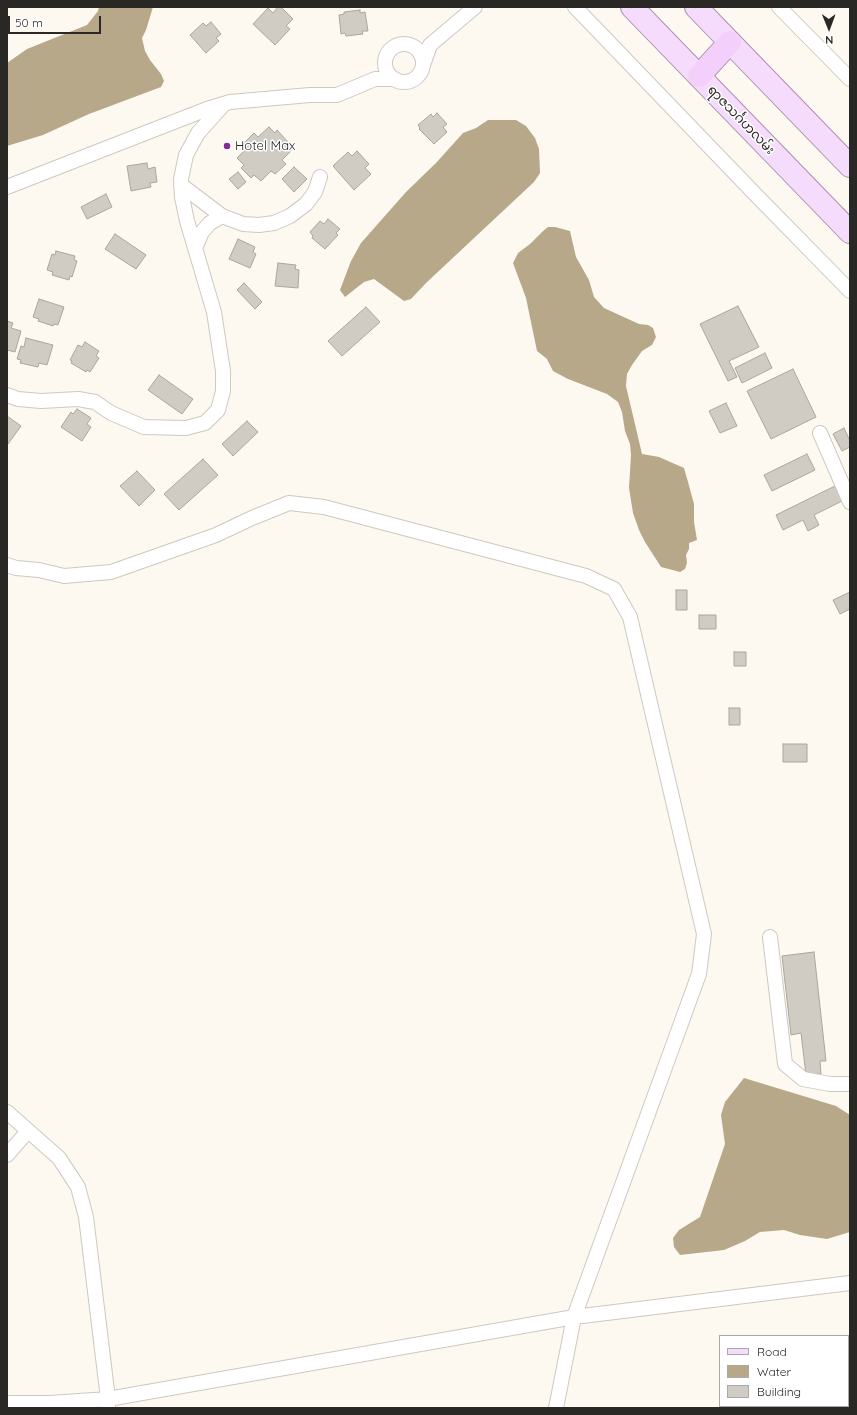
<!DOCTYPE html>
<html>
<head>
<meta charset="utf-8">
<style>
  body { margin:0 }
  #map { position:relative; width:857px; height:1415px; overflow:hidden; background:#fdf9f1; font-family:Quicksand,sans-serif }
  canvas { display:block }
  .frame { position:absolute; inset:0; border:8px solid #2a2825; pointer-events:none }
  .legend { position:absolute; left:719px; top:1335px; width:130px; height:72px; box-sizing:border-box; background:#fff; border:1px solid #aaa9a8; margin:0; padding:5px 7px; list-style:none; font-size:12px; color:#2a2825 }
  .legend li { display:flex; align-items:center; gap:8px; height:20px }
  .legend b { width:20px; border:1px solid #aaa9a8 }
  .north { position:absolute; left:809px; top:8px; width:40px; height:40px; -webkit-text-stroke:3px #fff; paint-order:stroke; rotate:179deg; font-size:11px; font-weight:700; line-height:16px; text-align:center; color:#2a2825 }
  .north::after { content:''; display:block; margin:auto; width:14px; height:18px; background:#2a2825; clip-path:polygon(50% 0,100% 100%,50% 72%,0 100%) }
  .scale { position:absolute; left:8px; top:16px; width:93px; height:18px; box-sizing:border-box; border:2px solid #2a2825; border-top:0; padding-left:5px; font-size:12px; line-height:14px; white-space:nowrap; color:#2a2825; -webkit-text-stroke:3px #fff; paint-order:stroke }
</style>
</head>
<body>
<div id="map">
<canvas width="857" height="1415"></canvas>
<div class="frame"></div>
<ul class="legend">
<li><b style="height:5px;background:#f6dcfc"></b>Road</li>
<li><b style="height:11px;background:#b7a889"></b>Water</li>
<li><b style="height:11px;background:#d0ccc4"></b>Building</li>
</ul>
<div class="north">N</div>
<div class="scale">50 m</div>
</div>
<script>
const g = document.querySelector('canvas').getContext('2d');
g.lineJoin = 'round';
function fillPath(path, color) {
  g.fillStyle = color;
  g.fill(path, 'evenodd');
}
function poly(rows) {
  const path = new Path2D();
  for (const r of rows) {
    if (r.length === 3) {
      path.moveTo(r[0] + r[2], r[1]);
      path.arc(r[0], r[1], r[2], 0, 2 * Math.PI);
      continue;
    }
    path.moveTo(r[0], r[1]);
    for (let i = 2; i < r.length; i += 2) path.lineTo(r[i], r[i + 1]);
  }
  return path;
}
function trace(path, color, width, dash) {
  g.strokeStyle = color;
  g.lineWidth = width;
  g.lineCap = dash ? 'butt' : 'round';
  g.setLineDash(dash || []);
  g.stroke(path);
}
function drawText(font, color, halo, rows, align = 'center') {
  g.font = font + ' Quicksand,"Noto Sans Myanmar",sans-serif';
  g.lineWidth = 3;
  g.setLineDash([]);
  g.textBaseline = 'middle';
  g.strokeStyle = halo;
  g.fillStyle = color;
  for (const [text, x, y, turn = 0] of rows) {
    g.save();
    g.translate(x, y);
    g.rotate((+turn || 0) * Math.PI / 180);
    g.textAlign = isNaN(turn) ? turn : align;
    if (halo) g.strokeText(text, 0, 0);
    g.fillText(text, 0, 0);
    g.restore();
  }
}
const water = poly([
  [99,7,153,7,146,30,142,38,145,51,150,60,161,74,164,81,161,87,89,114,43,135,7,146,7,63,27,49,87,25,98,11],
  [488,120,516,120,526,126,535,138,539,149,540,173,534,182,426,283,411,299,404,301,374,279,364,282,345,297,340,290,351,261,361,243,406,192,436,163,463,133,476,128],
  [548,227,555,227,570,231,576,257,589,280,594,297,604,308,639,324,648,325,653,328,656,337,652,345,642,351,632,365,627,374,626,386,642,454,659,457,684,468,688,482,694,504,694,522,697,540,689,543,689,549,686,555,687,563,685,569,680,572,661,567,645,542,639,530,633,513,629,488,631,455,630,444,625,431,622,412,618,402,607,394,568,379,553,371,547,359,537,351,526,298,513,263,518,253,530,244,542,232],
  [744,1078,836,1106,850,1115,850,1232,827,1239,800,1235,784,1230,760,1232,745,1241,724,1250,680,1255,674,1247,673,1238,679,1230,700,1217,725,1144,721,1115,725,1102]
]);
const building = poly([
  [278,7,281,7,293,19,286,26,290,29,275,45,253,24,268,8,273,13,278,7],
  [360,10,360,13,365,12,368,31,362,31,363,34,346,36,345,33,341,34,339,15,344,14,344,12,360,10],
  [211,22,221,34,216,38,219,41,206,53,190,35,203,23,206,26,211,22],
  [437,113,447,124,443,127,447,132,434,144,419,129,420,128,418,125,431,114,433,117,437,113],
  [269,127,275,133,277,130,288,142,286,144,292,150,282,160,286,164,275,174,271,171,261,181,254,175,251,178,241,168,244,165,237,158,248,147,244,143,254,133,258,137,269,127],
  [357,151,369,164,365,168,371,174,354,190,333,166,348,152,352,156,357,151],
  [147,163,148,169,155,167,157,182,150,183,151,187,131,191,127,166,147,163],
  [294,167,307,179,294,192,282,179,294,167],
  [238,172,246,182,238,189,229,179,238,172],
  [106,194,112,207,87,219,81,207,106,194],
  [328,219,340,229,336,233,338,235,325,249,312,238,313,236,310,232,320,221,324,224,328,219],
  [115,234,146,255,136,269,105,249,115,234],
  [238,239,255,247,253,252,256,254,250,268,229,259,238,239],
  [56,251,75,256,74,260,77,261,72,277,70,276,69,280,52,275,53,272,47,270,52,254,55,255,56,251],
  [278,263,296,265,295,269,299,270,298,288,275,286,278,263],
  [244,283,262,302,255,309,237,290,244,283],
  [39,299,64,307,58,325,54,324,53,326,38,321,39,319,33,317,39,299],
  [738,306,759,347,729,361,737,377,728,381,700,324,738,306],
  [366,307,380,322,342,356,328,341,366,307],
  [7,321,13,323,11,328,21,331,15,352,7,350,7,321],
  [26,338,53,345,47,365,39,363,38,367,20,363,21,360,17,359,21,346,24,347,26,338],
  [85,342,99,351,96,356,99,358,90,372,87,370,86,372,71,363,72,361,70,360,78,345,82,347,85,342],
  [765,353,772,368,742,383,735,368,765,353],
  [793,369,816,417,771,439,747,391,793,369],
  [159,375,193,399,182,414,148,390,159,375],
  [726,403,737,426,720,433,709,411,726,403],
  [77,409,91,418,87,424,91,427,82,441,61,427,71,412,73,414,77,409],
  [7,416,21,426,8,444,7,443,7,416],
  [247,421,258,432,233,456,222,444,247,421],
  [844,428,850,441,850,447,842,451,833,434,844,428],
  [807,454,815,470,772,491,764,475,807,454],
  [203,459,218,475,179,510,164,494,203,459],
  [137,471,155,490,139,506,120,486,137,471],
  [837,485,844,500,814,515,819,525,808,531,803,520,783,530,776,515,837,485],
  [676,590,687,590,687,610,676,610,676,590],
  [850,592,850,609,840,614,833,600,850,592],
  [699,615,716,615,716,629,699,629,699,615],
  [734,652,746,652,746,666,734,666,734,652],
  [729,708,740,708,740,725,729,725,729,708],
  [783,744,807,744,807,762,783,762,783,744],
  [814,952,826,1061,820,1061,821,1074,806,1075,801,1033,791,1035,782,956,814,952]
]);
const minor = poly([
  [575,7,754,193,850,291],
  [779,7,850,79],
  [404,63,19],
  [423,65,430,45,475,7],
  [181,185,222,216,243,224,259,225,274,223,290,216,306,204,315,192,320,177],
  [7,187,207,109,230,102,310,95,337,95,375,79,395,79],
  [195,248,202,232,210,223,222,216],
  [7,395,18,399,41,401,78,399,95,402,111,413,144,427,186,428,205,423,218,410,223,391,223,371,214,312,187,221,182,197,181,179,186,155,198,133,224,104],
  [820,433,850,502],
  [7,565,16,568,39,570,64,576,111,572,216,535,252,518,289,503,324,507,586,576,614,589,630,617,704,934,699,974,574,1317,556,1408],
  [770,937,785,1064,803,1079,830,1084,850,1084],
  [7,1112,59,1158,78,1187,86,1217,108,1399,108,1408],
  [7,1155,28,1131],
  [7,1403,50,1403,108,1399,574,1317,850,1283]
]);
const primary = poly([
  [632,7,850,232],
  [696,7,850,166]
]);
const trunk = poly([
  [699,76,730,42]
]);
const markers = [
  [227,146,4,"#832a97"]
];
const streetNames = [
  ["ရာဇသင်္ဂဟလမ်း",741,120,46]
];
const poiNames = [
  ["Hotel Max",235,146]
];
fillPath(water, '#b7a889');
fillPath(building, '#d0ccc4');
trace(building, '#a9a69e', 1);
trace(minor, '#cdc9c1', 16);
trace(primary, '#ab8eaf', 24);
trace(trunk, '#ab8eaf', 24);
trace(minor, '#fff', 14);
trace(primary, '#f6dcfc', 22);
trace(trunk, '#f3d0fb', 22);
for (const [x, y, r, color] of markers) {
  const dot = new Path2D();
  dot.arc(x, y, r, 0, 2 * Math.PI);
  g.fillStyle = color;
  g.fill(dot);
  trace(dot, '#fff', 1.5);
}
drawText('13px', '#2a2825', '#fff', streetNames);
drawText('13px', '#2a2825', '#fff', poiNames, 'left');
</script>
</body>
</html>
